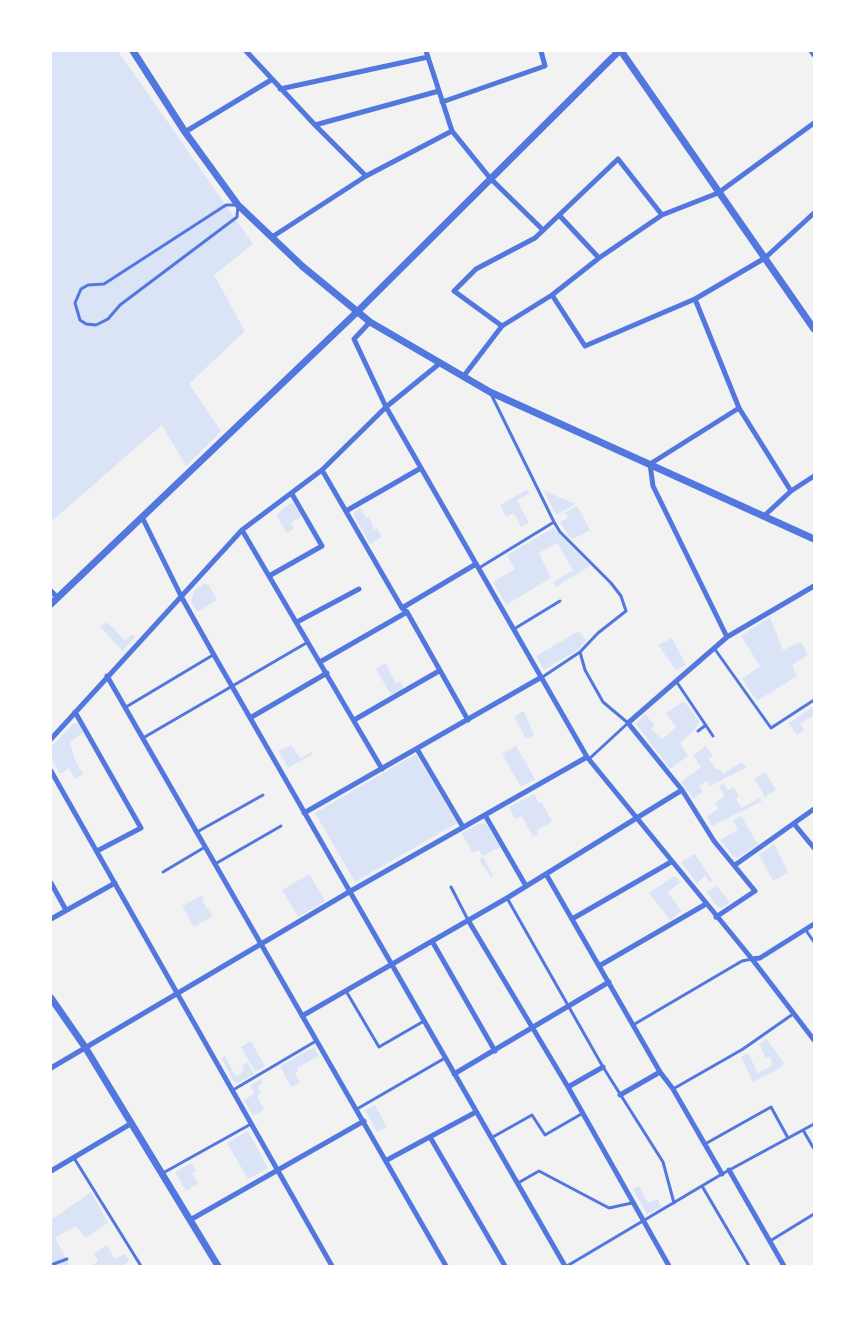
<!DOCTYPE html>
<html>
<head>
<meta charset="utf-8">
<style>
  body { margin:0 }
  #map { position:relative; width:865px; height:1317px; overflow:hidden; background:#f2f2f2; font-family:"Space Grotesk",sans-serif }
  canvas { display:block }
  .frame { position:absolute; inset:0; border:52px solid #fff; pointer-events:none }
</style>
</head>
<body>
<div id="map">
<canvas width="865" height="1317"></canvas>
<div class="frame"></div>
</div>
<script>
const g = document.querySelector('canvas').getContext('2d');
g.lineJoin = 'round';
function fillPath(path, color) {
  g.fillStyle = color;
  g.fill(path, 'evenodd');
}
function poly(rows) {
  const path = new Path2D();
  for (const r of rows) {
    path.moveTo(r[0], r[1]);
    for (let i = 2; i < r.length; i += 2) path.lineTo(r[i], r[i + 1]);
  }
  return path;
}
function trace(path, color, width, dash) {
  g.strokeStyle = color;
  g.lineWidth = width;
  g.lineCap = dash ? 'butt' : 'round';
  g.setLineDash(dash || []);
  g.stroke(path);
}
const green = poly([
  [51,51,118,51,253,244,214,275,245,331,189,384,221,431,186,466,162,425,51,522],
  [527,490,529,494,517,500,529,523,521,527,514,513,506,517,500,505],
  [544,491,576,504,556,515],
  [290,503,294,504,302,516,291,523,294,529,287,533,276,515],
  [577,506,590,530,573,539,569,536,560,522,568,518,565,512],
  [360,508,366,518,369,516,374,530,377,528,382,537,370,544,354,516,354,512],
  [553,528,590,566,556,587,553,582,573,570,557,543,539,553,551,578,506,605,493,582,515,569,507,555],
  [204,583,209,585,217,600,197,612,191,601,194,591],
  [770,617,783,650,801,642,808,655,792,665,797,676,757,701,742,679,760,666,741,636],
  [107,622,125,640,133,634,135,637,123,651,100,627],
  [579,631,586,640,579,649,544,670,536,656],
  [672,638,686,665,676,670,658,645],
  [385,663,396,683,400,681,404,688,391,695,376,669],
  [684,701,699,721,695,730,680,743,688,756,670,769,636,724,645,714,655,726,651,729,662,739,676,727,666,713],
  [814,706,814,715,800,724,804,730,797,735,789,723],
  [524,711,534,735,526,739,514,716],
  [74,723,78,724,83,733,70,742,75,760,83,774,75,779,69,768,60,774,51,758,51,747],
  [291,745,300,758,312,752,313,754,288,768,279,751],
  [516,746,535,779,521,787,502,754],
  [706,746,713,756,709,759,717,770,720,769,723,774,741,762,747,767,710,786,707,781,699,786,703,792,693,799,681,782,701,767,693,755],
  [416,754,457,823,355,882,315,813],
  [765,772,776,790,765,797,754,779],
  [723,783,728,790,734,787,739,796,736,798,741,808,760,798,762,801,712,826,707,816,718,809,715,803,725,796,719,786],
  [534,794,539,803,542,802,552,822,537,830,539,834,533,837,522,816,515,819,509,807],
  [741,816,758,844,738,858,734,857,720,840,738,830,733,820],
  [486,823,500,847,483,856,493,876,491,877,479,860,483,858,479,850,473,853,461,833,479,824],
  [774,844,788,872,773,881,759,855],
  [695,854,713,881,710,883,705,876,697,883,681,862],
  [309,874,325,901,298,917,282,890],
  [675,876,680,882,668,892,681,911,670,920,649,893],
  [717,886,730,903,721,908,717,906,706,892],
  [202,895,204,900,202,901,213,916,194,927,182,906],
  [766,1038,784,1063,780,1068,753,1082,741,1057,748,1053,758,1073,773,1065,770,1057,766,1058,759,1045],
  [251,1041,265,1066,255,1072,241,1047],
  [314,1047,319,1056,297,1068,298,1071,295,1073,300,1082,291,1087,280,1066],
  [225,1056,236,1077,242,1073,244,1069,242,1065,247,1062,254,1074,238,1083,234,1082,221,1058],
  [261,1079,263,1083,258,1086,261,1093,257,1096,264,1110,253,1116,244,1100,254,1094,250,1085],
  [375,1105,387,1127,377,1132,365,1110],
  [248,1131,268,1168,248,1179,227,1143],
  [191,1163,196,1171,192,1174,198,1184,186,1191,175,1172],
  [639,1186,648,1203,657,1199,661,1207,647,1214,633,1189],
  [91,1192,108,1223,85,1238,76,1226,55,1238,70,1266,51,1266,51,1220],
  [107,1245,115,1259,125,1254,129,1261,122,1266,91,1266,98,1261,94,1253]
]);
const service = poly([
  [226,205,238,205,237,217,120,305,108,319,96,325,86,324,80,320,75,303,81,289,88,285,104,284,226,205],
  [491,394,554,522,560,532,611,583,621,596,626,611,598,633,580,652,541,678],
  [479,568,554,522],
  [514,629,560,601],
  [714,648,771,728,814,700],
  [580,652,585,670,603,702,628,723,589,759],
  [676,681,713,736],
  [126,707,213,655],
  [698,731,706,725],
  [143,738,308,642],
  [197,832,263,795],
  [215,864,281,826],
  [163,872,205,847],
  [451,887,468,920],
  [507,898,603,1067,663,1162,674,1203],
  [805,929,814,942],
  [346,991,379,1047,424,1021],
  [633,1025,742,961,752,959],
  [673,1089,743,1049,793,1014],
  [233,1090,316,1041],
  [357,1109,445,1058],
  [803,1130,814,1149],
  [491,1138,532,1115,545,1135,583,1113],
  [705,1144,771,1107,788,1138],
  [74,1158,141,1266],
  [163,1173,251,1124],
  [518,1183,539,1171,609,1208,632,1203],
  [702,1186,749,1266],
  [770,1241,814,1214],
  [51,1265,67,1259],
  [567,1266,722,1174,814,1124]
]);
const minor = poly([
  [246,51,315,125,366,176],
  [426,51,452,131,490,178,543,230],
  [811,51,814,55],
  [280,89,428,57],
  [442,102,545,66,541,51],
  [315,125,439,91],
  [185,132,271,80],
  [559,215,599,258],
  [272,237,366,176,452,131],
  [552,295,585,346,695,299,765,258,814,213],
  [695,299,739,408,791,491],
  [370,322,354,339,386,407,587,757,752,959,814,1040],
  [502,326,454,291,476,269,535,238,618,159,662,215],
  [463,377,502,326,552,295,599,258,662,215,718,193,814,123],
  [322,470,402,608,407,612,468,720],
  [346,511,421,468],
  [764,516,791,491,814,476],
  [142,517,182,598,214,655,565,1266],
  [242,530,382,769],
  [269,576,322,546,292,494],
  [51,591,58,598],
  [402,608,476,564],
  [297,622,359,589],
  [727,637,653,486,650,464,739,408],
  [320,662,407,612],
  [107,676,446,1266],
  [75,712,141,828,97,851],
  [250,718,327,673],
  [354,720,439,671],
  [51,739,242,530,322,470,386,407,439,364],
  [417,749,463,827],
  [51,771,332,1266],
  [304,813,540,678],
  [485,815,526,886],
  [795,825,814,848],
  [735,865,814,809],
  [546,874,660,1072,673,1089,722,1174],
  [51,883,66,910],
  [716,917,755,891,714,841,682,790,628,723,727,637,814,586],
  [51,919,115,883],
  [572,919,671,862],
  [468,920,568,1087,669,1266],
  [432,941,495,1051],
  [752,959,760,958,814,924],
  [599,966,706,904],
  [302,1016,507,898,682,790],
  [51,1068,349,892,587,757],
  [454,1074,609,982],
  [568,1087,603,1067],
  [620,1095,660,1072],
  [430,1137,505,1266],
  [387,1160,476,1112],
  [729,1170,784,1266],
  [51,1171,132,1123],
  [190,1220,364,1121]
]);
const tertiary = poly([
  [133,51,185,132,238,205,302,266,370,322,490,392,814,539],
  [621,51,814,329],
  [51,604,357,312,619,51],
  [51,998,85,1047,218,1266]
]);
fillPath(green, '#dbe4f7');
trace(service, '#5277de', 3);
trace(minor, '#5277de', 5);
trace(tertiary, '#5277de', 7);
</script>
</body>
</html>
